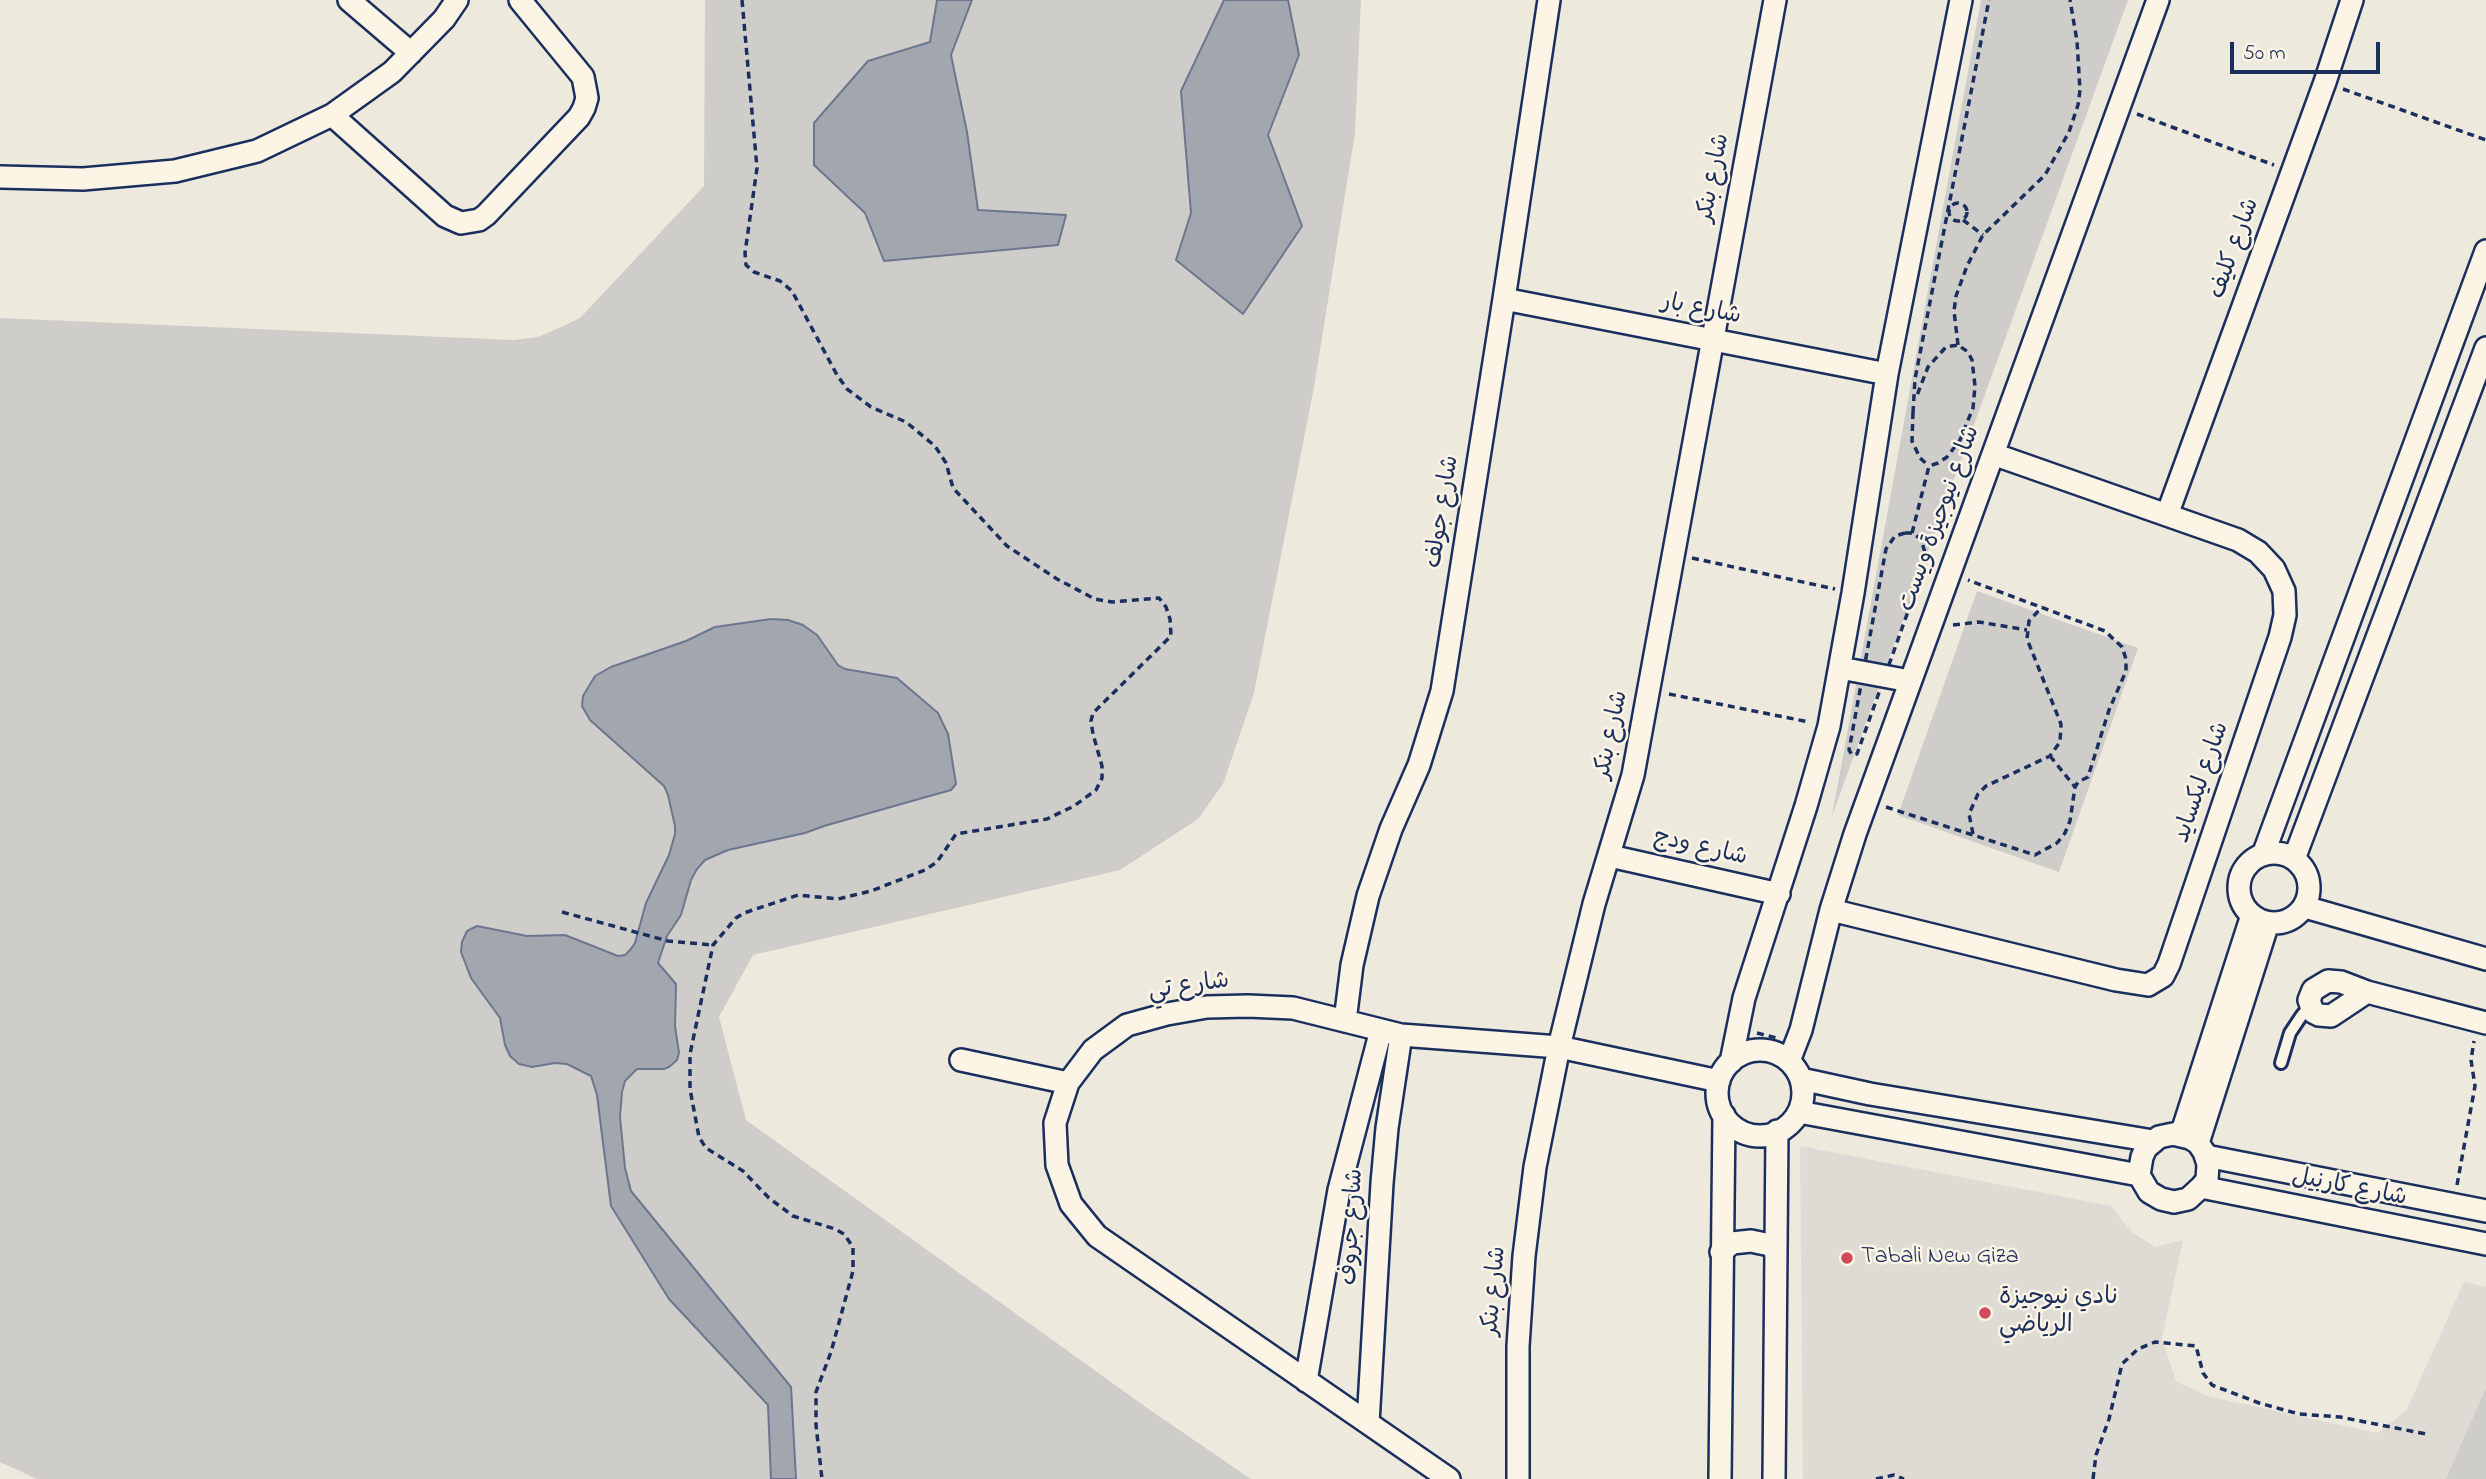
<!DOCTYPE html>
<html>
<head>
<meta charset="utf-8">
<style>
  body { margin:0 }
  #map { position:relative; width:2486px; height:1479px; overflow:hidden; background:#eee9dd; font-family:"Indie Flower",sans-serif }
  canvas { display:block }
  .scale { position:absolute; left:2230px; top:42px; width:150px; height:32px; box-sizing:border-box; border:4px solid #1b2f5e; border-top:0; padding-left:9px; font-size:21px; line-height:24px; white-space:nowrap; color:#1b2f5e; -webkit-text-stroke:5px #fcf5e5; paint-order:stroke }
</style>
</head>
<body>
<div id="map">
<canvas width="2486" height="1479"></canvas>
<div class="scale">50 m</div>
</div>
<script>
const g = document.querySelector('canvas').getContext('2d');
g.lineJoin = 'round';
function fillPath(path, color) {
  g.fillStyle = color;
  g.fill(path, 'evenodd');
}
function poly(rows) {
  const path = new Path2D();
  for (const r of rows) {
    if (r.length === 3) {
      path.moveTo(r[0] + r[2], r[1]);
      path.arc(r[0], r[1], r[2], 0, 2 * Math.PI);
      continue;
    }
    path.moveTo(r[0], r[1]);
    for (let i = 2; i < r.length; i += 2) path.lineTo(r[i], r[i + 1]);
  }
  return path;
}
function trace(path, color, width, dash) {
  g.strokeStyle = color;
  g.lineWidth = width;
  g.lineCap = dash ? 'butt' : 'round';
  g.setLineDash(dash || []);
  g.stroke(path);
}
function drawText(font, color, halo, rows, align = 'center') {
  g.font = font + ' "Indie Flower","Playpen Sans Arabic",sans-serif';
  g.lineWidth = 5;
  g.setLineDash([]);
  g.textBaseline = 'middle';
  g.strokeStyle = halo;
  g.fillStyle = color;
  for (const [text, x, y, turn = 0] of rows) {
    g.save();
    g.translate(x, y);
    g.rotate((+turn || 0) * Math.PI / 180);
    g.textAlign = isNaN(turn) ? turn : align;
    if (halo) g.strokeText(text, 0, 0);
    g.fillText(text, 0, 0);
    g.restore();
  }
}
const built = poly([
  [1800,1146,2111,1206,2132,1232,2155,1247,2183,1240,2162,1338,2176,1381,2207,1396,2377,1433,2406,1411,2464,1282,2486,1287,2486,1479,1803,1479]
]);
const green = poly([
  [705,0,1361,0,1355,133,1314,387,1254,693,1223,784,1198,819,1120,870,753,955,719,1017,746,1120,1150,1410,1251,1479,37,1479,0,1462,0,318,514,340,538,337,559,328,580,318,704,186],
  [1981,0,2128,0,1832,816],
  [1977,591,2138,648,2059,872,1898,815],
  [2486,1388,2486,1479,2446,1479]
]);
const water = poly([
  [937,0,972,0,951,55,967,132,978,210,1066,215,1058,245,884,261,865,213,814,165,814,123,868,61,930,42,937,0],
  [1224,0,1288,0,1299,55,1268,135,1302,226,1243,314,1176,260,1191,213,1181,91,1224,0],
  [771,619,788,620,803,625,817,635,838,665,845,669,897,678,938,713,948,734,956,784,951,790,926,797,824,826,805,833,728,850,705,860,697,869,691,880,681,915,667,936,658,963,676,984,675,1026,679,1053,677,1060,669,1067,664,1069,637,1069,625,1081,622,1092,620,1117,625,1168,631,1191,791,1387,796,1479,771,1479,768,1405,669,1299,611,1206,597,1095,591,1076,567,1064,555,1063,532,1067,519,1064,510,1056,505,1045,500,1018,471,978,461,952,462,942,467,931,477,926,527,936,565,935,618,956,625,955,630,950,635,943,646,903,669,855,675,834,675,826,668,795,664,786,590,720,582,706,583,696,595,676,611,667,686,641,715,627,771,619]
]);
const path = poly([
  [742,0,757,168,745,253,746,265,754,272,780,281,792,291,837,375,847,389,871,407,906,422,935,446,946,463,953,488,1007,546,1057,579,1095,599,1112,602,1159,598,1166,607,1170,619,1171,636,1093,713,1091,721,1093,734,1102,766,1102,778,1096,790,1074,806,1047,819,956,834,937,862,925,870,871,891,838,899,798,895,744,913,736,918,713,945,690,1054,690,1089,699,1137,706,1148,743,1171,769,1198,793,1216,835,1229,844,1234,853,1247,853,1271,831,1352,816,1392,816,1425,822,1479],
  [2343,89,2486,140],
  [2137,114,2274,165],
  [1958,212,9],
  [1963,220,1983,235],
  [1958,345,1954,311,1956,296,1967,266,1983,235,2045,175,2069,132,2078,105,2080,90,2077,41,2070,0],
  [1913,412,1912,441,1920,458,1929,466],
  [1913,413,1915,379,1989,0],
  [1905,533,1912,533,1921,539,1926,556,1925,564,1857,754,1852,755,1849,750,1886,549,1895,536,1905,533],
  [1912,533,1929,466,1938,463,1947,457,1960,440,1973,408,1975,386,1972,360,1968,352,1958,345,1946,347,1928,367,1916,398],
  [1692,558,1835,589],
  [1953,625,1979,622,2027,630],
  [1669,694,1809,722],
  [2050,756,2075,787],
  [1886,807,2035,855,2057,843,2065,833,2070,821,2075,787,2078,782,2088,777,2109,710,2126,671,2126,659,2122,647,2105,631,1968,580],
  [1973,834,1969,814,1978,794,1986,786,2050,756,2060,742,2061,724,2027,639,2029,621,2042,607],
  [562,912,668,941,713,945],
  [1757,1033,1777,1038],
  [2457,1185,2475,1086,2471,1060,2474,1041],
  [1876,1479,1894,1475,1904,1479],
  [2093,1479,2096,1455,2109,1419,2122,1364,2138,1349,2155,1342,2196,1346,2203,1373,2212,1385,2259,1403,2299,1414,2340,1417,2426,1434]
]);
const service = poly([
  [2281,1063,2290,1033,2302,1015,2310,1006]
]);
const minor = poly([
  [349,0,411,53],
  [332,115,445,216,461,223,479,220,486,215,579,117,584,108,587,98,583,77,520,0],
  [0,177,83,179,175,171,257,151,332,115,392,72,444,19,457,0],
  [1504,299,1887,374],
  [2167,515,2325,82,2352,0],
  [1840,668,1910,681],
  [2274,888,35],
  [2263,855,2486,251],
  [1610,856,1779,894],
  [2294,859,2486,348],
  [2305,907,2486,959],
  [1831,910,2116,980,2148,985,2163,976,2169,964,2280,637,2285,615,2284,591,2274,569,2258,552,2238,540,1993,454],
  [2328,981,2341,982,2367,992,2331,1016,2319,1015,2313,1012,2309,1000,2313,990,2328,981],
  [2367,992,2486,1023],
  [1345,1021,1352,965,1368,896,1391,829,1419,765,1442,691,1504,299,1549,0],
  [1760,1093,43],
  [961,1060,1068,1083],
  [1789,1061,1801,1030,1831,910,1855,834,2158,0],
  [1731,1062,1744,998,1806,806,1829,726,1853,593,1887,374,1961,0],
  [1801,1079,1870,1094,2153,1141],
  [1799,1112,2139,1175],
  [2173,1134,2190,1138,2198,1143,2204,1152,2208,1164,2207,1180,2201,1187,2188,1199,2174,1202,2161,1199,2149,1192,2139,1175,2142,1157,2146,1148,2159,1137,2173,1134],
  [2181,1135,2252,915],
  [2198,1143,2268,923],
  [2206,1156,2486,1211],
  [2201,1187,2486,1244],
  [1721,1252,1732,1243,1751,1241,1770,1245,1776,1252],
  [1306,1381,1339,1190,1381,1030],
  [1368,1423,1382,1183,1387,1128,1401,1035],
  [1449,1479,1097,1236,1071,1204,1057,1165,1055,1123,1068,1083,1093,1050,1127,1025,1167,1014,1207,1007,1248,1006,1293,1008,1401,1035,1559,1047,1719,1081],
  [1518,1479,1518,1346,1524,1256,1535,1167,1559,1047,1594,904,1633,775,1775,0],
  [1720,1479,1724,1115],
  [1774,1479,1777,1131]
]);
const markers = [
  [1847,1258,7,"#d1495b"],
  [1985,1313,7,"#d1495b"]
];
const streetNames = [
  ["شارع بنكر",1715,178,-79],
  ["شارع كليف",2236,249,-70],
  ["شارع بار",1701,311,11],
  ["شارع جولف",1444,512,-81],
  ["شارع نيوجيزة ويست",1941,519,-70],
  ["شارع بنكر",1613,735,-78],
  ["شارع ليكسايد",2203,783,-71],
  ["شارع ودج",1700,849,13],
  ["شارع تي",1189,988,-8],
  ["شارع كارنيل",2349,1189,11],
  ["شارع جروف",1354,1227,-87],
  ["شارع بنكر",1496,1291,-85]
];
const poiNames = [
  ["Tabali New Giza",1861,1258],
  ["نادي نيوجيزة",1999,1299],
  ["الرياضي",1999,1327]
];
fillPath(built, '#dedbd4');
fillPath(green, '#cfcdca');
fillPath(water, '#a2a7af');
trace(water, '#6c778f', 2);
trace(service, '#1b2f5e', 16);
trace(minor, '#1b2f5e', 26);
trace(path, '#1b2f5e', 3.5, [7, 5]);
trace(service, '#fcf5e5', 10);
trace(minor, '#fcf5e5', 21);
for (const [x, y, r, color] of markers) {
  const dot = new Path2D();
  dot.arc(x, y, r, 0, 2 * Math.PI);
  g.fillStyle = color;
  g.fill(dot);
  trace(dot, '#fcf5e5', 2.5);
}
drawText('24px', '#1b2f5e', '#fcf5e5', streetNames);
drawText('24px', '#1b2f5e', '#fcf5e5', poiNames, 'left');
</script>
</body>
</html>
